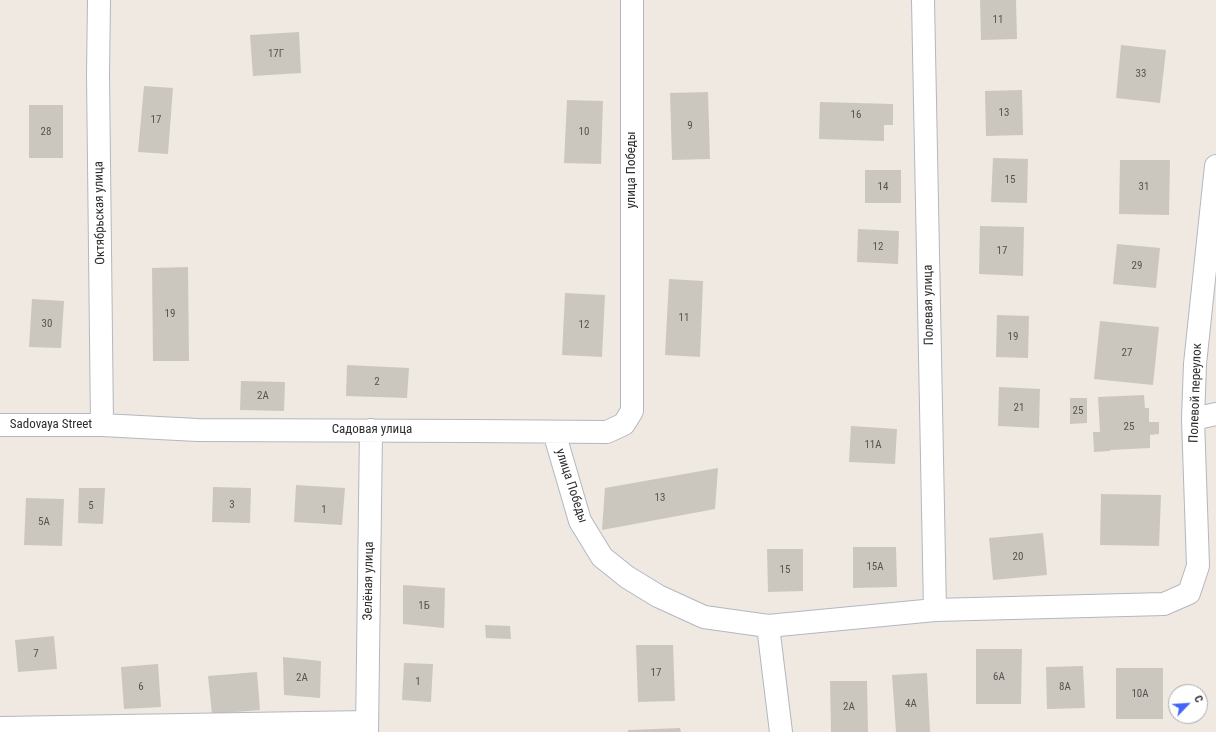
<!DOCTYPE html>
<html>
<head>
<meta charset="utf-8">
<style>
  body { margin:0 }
  #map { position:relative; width:1216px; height:732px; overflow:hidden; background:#efe9e1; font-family:"Roboto Condensed",sans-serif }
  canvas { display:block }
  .north { position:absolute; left:1168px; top:684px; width:40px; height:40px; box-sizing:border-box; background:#fff; border:1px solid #ababab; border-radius:50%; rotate:65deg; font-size:11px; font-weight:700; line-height:16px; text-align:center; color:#2e2e2e }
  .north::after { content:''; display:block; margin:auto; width:14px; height:18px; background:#4264fb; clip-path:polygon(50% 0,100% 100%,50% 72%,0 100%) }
</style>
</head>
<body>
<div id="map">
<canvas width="1216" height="732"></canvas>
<div class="north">С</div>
</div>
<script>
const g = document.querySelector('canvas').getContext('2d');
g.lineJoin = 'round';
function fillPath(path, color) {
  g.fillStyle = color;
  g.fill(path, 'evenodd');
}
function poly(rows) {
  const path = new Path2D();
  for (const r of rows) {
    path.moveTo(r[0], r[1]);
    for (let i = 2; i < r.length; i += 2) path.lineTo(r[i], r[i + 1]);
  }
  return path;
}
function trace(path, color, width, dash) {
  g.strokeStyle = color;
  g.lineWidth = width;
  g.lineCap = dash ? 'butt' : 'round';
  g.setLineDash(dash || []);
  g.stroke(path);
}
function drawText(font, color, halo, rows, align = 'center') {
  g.font = font + ' "Roboto Condensed",sans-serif';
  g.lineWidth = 4;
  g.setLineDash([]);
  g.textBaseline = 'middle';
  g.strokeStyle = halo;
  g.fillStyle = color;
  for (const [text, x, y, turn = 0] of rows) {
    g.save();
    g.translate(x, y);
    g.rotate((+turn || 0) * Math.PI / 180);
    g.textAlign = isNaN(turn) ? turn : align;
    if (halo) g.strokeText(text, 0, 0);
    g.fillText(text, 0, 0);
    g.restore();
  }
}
const building = poly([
  [980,0,1016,0,1017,39,981,40],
  [299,32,301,73,253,76,250,35],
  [1121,45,1166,50,1160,103,1116,98],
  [144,86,173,88,168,154,138,152],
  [1022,90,1023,135,986,136,985,91],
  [708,92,710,159,672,160,670,93],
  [567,100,603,101,601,164,564,163],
  [820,102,893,104,893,125,884,125,884,141,819,139],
  [29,105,63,105,63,158,29,158],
  [993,158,1028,159,1027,203,991,202],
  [1120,160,1170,160,1169,215,1119,214],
  [865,170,901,170,901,203,865,203],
  [980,226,1024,227,1023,276,979,274],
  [858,229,899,231,898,264,857,262],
  [1117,244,1160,248,1156,288,1113,284],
  [188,267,189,361,153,361,152,268],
  [669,279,703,281,700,357,665,355],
  [565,293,605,295,602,357,562,355],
  [32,299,64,301,61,348,29,347],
  [997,315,1029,316,1028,358,996,357],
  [1100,321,1159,327,1153,385,1094,379],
  [347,365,409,368,407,398,346,396],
  [241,381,285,382,284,411,240,410],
  [999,387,1040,389,1039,428,998,426],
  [1144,395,1145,408,1149,408,1149,422,1159,422,1159,434,1150,435,1150,448,1110,450,1110,451,1094,452,1093,432,1100,432,1098,397],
  [1070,398,1087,398,1087,423,1070,424],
  [851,426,897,429,895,464,849,462],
  [718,468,715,509,602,530,605,488],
  [296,485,345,488,342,525,294,522],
  [213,487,251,488,250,523,212,522],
  [79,488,105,488,103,524,78,523],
  [1101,494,1161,495,1159,546,1100,545],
  [26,498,64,499,62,546,24,545],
  [1043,533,1047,575,993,580,989,538],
  [853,547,896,547,897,587,853,588],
  [767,549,803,549,803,591,768,592],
  [403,585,445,588,444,628,403,624],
  [485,625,510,626,511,639,486,638],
  [54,636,57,669,18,672,15,640],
  [636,645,673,645,675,701,638,702],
  [976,649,1022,649,1021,704,976,704],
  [283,657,321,661,320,698,284,695],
  [404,663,433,664,431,702,402,700],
  [158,664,161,707,124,709,121,667],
  [1083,666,1085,708,1047,709,1046,667],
  [1116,668,1163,668,1163,719,1116,719],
  [257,672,260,710,212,714,208,676],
  [927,673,930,732,896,732,892,675],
  [830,681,867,681,868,732,831,732],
  [680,728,681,732,628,732,628,730]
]);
const minor = poly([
  [99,0,98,75,102,425],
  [923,0,935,610],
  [1193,419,1216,414],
  [0,425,102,425,197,430,473,431,607,432,624,424,632,411,632,0],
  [554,432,580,521,602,557,627,577,658,596,704,617,768,626,781,732],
  [768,626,935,610,1164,604,1189,593,1198,566,1193,419,1195,364,1216,166],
  [0,728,367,722],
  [367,732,371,430]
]);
const numberNames = [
  ["11",998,20],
  ["17Г",276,54],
  ["33",1141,74],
  ["13",1004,113],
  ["16",856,115],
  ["17",156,120],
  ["9",690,126],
  ["28",46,132],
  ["10",584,132],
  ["15",1010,180],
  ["14",883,187],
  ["31",1144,187],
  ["12",878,247],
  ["17",1002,251],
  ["29",1137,266],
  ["19",170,314],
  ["11",684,318],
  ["30",47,324],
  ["12",584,325],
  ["19",1013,337],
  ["27",1127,353],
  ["2",377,382],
  ["2А",263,396],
  ["21",1019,408],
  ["25",1078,411],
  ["25",1129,427],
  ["11А",873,445],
  ["13",660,498],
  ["3",232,505],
  ["5",91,506],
  ["1",324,510],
  ["5А",44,522],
  ["20",1018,557],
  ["15А",875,567],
  ["15",785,570],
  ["1Б",424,606],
  ["7",36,654],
  ["17",656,673],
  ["6А",999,677],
  ["2А",302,678],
  ["1",418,682],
  ["6",141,687],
  ["8А",1065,687],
  ["10А",1140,694],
  ["4А",911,704],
  ["2А",849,707]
];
const streetNames = [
  ["улица Победы",632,170,-90],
  ["Октябрьская улица",100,213,-91],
  ["Полевая улица",929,305,-91],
  ["Полевой переулок",1196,393,-88],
  ["Sadovaya Street",51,425],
  ["Садовая улица",372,430],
  ["улица Победы",571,486,72],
  ["Зелёная улица",369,581,-89]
];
fillPath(building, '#cbc7bf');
trace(minor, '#b4b7c1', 24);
trace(minor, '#fff', 22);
drawText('11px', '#555452', null, numberNames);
drawText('13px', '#2e2e2e', '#fff', streetNames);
</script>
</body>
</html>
